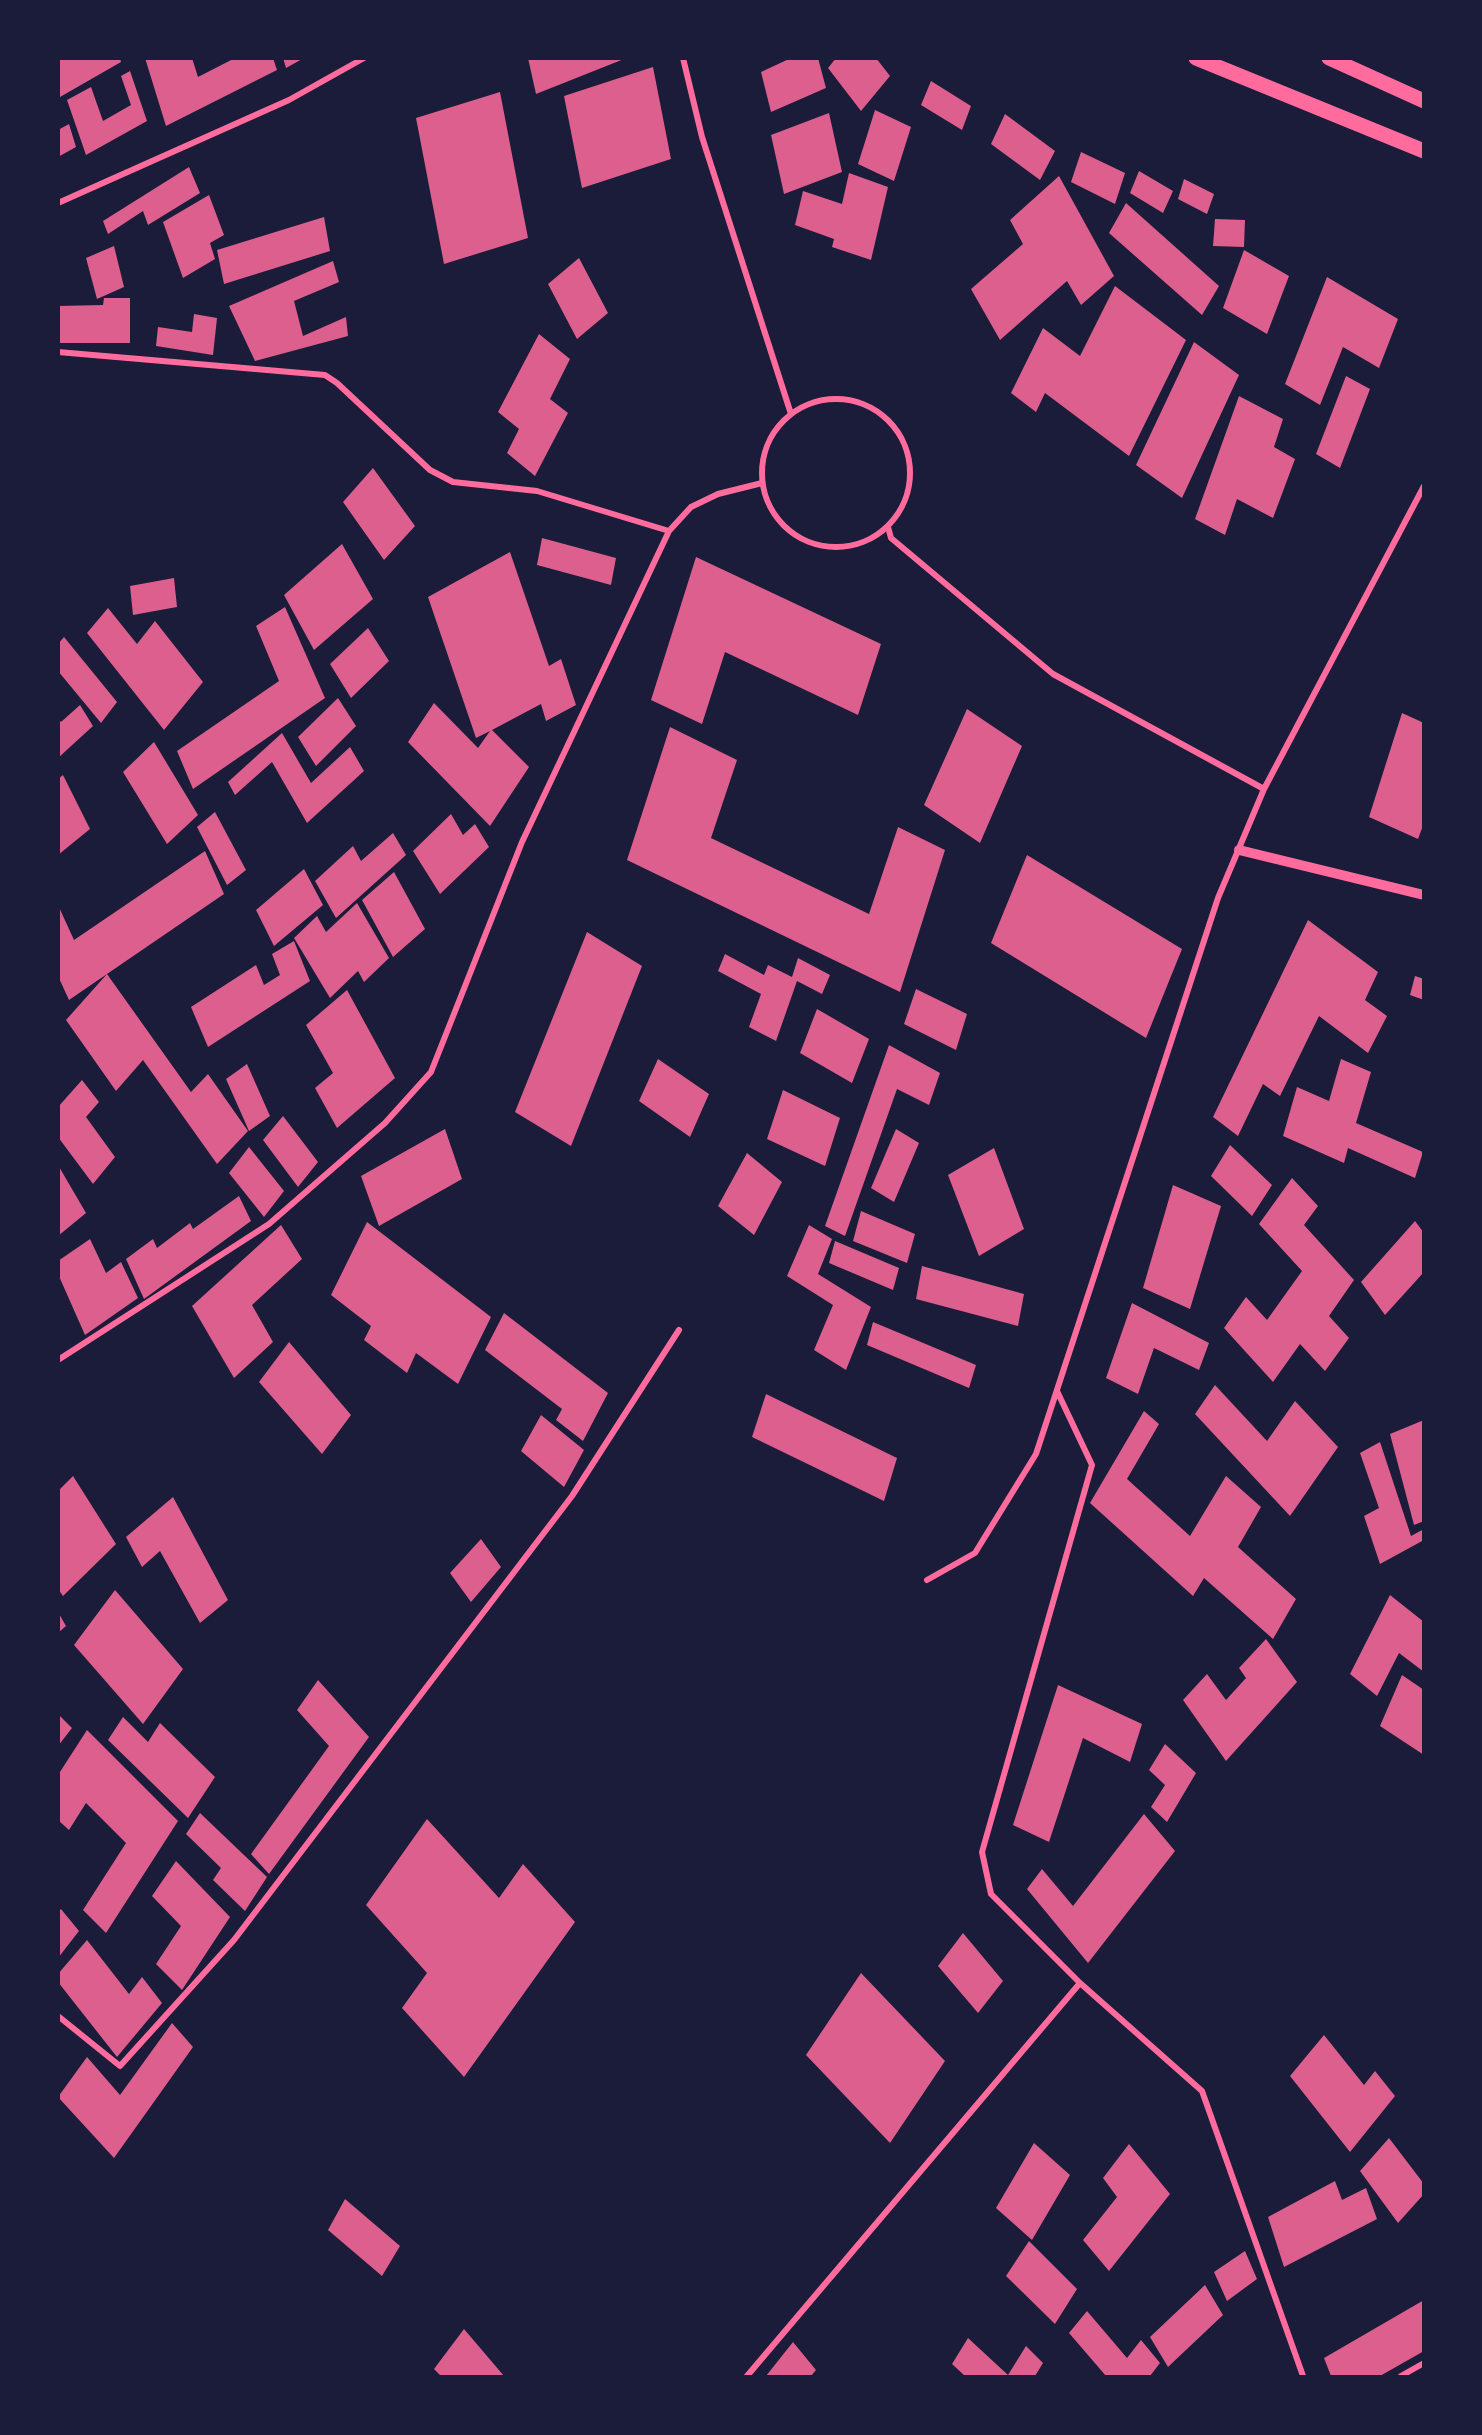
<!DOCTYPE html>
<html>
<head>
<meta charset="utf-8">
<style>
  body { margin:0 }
  #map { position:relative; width:1482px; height:2435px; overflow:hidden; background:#1b1b3a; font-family:Quicksand,sans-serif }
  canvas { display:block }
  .frame { position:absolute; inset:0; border:60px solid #1b1b3a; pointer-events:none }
</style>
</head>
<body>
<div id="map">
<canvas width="1482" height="2435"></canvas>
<div class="frame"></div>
</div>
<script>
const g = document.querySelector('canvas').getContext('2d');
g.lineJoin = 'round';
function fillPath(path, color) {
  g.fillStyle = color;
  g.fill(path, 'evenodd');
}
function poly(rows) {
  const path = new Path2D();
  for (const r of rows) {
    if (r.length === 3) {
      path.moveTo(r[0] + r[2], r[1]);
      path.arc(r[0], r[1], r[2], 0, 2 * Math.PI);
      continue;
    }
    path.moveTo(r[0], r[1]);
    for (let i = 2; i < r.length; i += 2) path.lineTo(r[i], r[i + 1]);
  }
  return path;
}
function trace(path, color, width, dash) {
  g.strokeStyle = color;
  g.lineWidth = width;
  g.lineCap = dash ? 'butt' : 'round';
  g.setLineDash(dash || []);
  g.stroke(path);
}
const building = poly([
  [58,58,120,58,121,62,60,97],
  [145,58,192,58,198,77,235,58,273,58,277,70,166,126],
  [283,58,304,58,286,68],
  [528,58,624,58,624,59,536,94],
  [791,58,818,58,826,88,771,112,761,72],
  [836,58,876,58,890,76,861,111,828,68],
  [653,67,671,159,582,188,564,96],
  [130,71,147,121,86,155,67,100,91,87,103,121,131,105,121,76],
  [931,81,971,106,962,130,921,105],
  [500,92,528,238,444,264,416,118],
  [875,110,911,127,894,181,858,164],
  [829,113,842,172,784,194,771,135],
  [1005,114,1055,151,1040,180,991,144],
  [69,124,76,147,58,157,58,130],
  [1081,152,1125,173,1115,204,1071,182],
  [189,167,200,193,148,225,143,211,108,234,103,221],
  [1139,171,1173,191,1163,213,1130,193],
  [849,173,888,187,871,260,832,247,834,239,795,225,803,191,842,204],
  [1059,176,1114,276,1081,305,1067,281,1000,340,971,289,1023,244,1010,220],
  [1184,179,1214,194,1207,214,1178,199],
  [209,195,224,235,210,243,215,259,183,278,163,222],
  [1126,203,1219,286,1202,315,1109,233],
  [324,217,330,251,224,284,217,250],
  [1215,219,1245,220,1244,247,1213,246],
  [114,246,124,287,97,299,86,258],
  [1244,250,1289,276,1267,334,1223,308],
  [579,258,608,313,577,339,548,284],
  [333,261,339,282,294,301,303,336,346,317,348,336,255,361,229,306],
  [1327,277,1398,319,1379,368,1343,347,1320,405,1285,384],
  [1115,286,1186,340,1129,456,1045,393,1036,412,1011,393,1043,328,1080,356],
  [104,298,130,298,130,343,58,343,58,306,103,305],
  [194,314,217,318,213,355,156,346,158,327,192,332],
  [539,334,570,359,550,399,568,413,535,476,507,453,519,429,498,412],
  [1194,342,1239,375,1182,498,1136,465],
  [1346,376,1370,389,1340,468,1316,454],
  [1239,396,1283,419,1274,447,1295,459,1273,518,1237,499,1225,535,1195,519],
  [373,468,415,526,384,560,343,502],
  [542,538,616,558,611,585,537,565],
  [342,544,373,599,314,650,284,595],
  [510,552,549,666,561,659,576,705,546,721,541,704,492,730,529,767,490,826,408,742,434,703,478,748,490,731,476,738,428,597],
  [696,557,881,644,858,715,725,652,702,724,651,700],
  [174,578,177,607,133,615,130,586],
  [285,607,325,698,193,789,177,751,279,681,256,626],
  [108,608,137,644,155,621,203,682,164,730,87,633],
  [368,628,389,661,351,698,330,664],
  [64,637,117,702,101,723,58,671,58,644],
  [338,698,356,726,316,766,298,737],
  [80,705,93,726,58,758,58,718,61,722],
  [967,709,1022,746,980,843,924,805],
  [1402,713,1424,723,1424,823,1418,839,1369,817],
  [670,727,737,760,711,838,869,914,898,827,945,850,900,992,627,860],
  [282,733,311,783,350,747,364,771,307,823,272,762,235,795,228,782],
  [154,742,198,815,167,844,123,772],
  [63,775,90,829,58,855,58,779],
  [215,812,246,870,227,885,197,827],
  [451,814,463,835,475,824,489,847,440,894,413,851],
  [393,833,406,855,336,918,315,881,353,846,361,861],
  [205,851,224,894,107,974,191,1092,208,1074,248,1131,217,1164,143,1060,116,1091,66,1020,107,974,69,1000,58,976,58,905,74,940],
  [1027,855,1182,949,1146,1038,991,943],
  [304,869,323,905,274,946,256,910],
  [394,872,425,929,393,957,362,900],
  [357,903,389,958,364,982,358,971,330,998,294,938,317,916,326,932],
  [1308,920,1378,972,1365,1000,1387,1016,1368,1053,1319,1016,1280,1096,1263,1084,1238,1136,1213,1117],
  [587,932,642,966,571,1146,515,1112],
  [294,941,310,981,208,1047,191,1007,256,965,264,985,280,975,272,954],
  [725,954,764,975,768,965,792,977,798,958,830,975,822,994,797,981,776,1041,749,1027,761,994,718,971],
  [1415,976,1424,979,1424,1000,1410,995],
  [916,989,967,1014,956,1050,904,1024],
  [347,990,395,1078,337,1128,315,1088,333,1073,306,1025],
  [817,1009,869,1039,852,1083,800,1053],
  [889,1045,940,1073,929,1105,897,1089,845,1236,825,1226],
  [658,1059,709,1094,690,1137,639,1101],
  [1341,1059,1371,1072,1356,1123,1423,1152,1415,1178,1348,1148,1344,1163,1283,1136,1297,1087,1329,1101],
  [247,1064,270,1116,249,1131,226,1079],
  [82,1080,99,1102,86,1117,115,1157,93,1184,58,1137,58,1107],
  [783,1090,840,1118,825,1166,767,1139],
  [283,1116,318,1162,298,1187,263,1140],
  [445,1129,462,1179,379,1226,361,1176],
  [896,1129,919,1143,894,1202,871,1188],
  [1230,1145,1272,1185,1252,1216,1211,1176],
  [249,1147,284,1191,264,1217,229,1173],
  [994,1148,1024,1229,979,1256,948,1175],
  [747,1153,782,1182,754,1235,718,1206],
  [58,1165,86,1213,58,1236],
  [1292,1178,1318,1206,1304,1225,1354,1280,1329,1316,1349,1338,1325,1371,1300,1344,1273,1382,1224,1328,1246,1297,1267,1320,1302,1271,1259,1224],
  [1173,1185,1221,1206,1190,1309,1143,1288],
  [239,1196,251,1221,144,1299,126,1259,153,1239,157,1248,190,1223,193,1229],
  [861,1211,915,1234,907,1263,853,1241],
  [1415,1221,1424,1233,1424,1272,1385,1315,1361,1282],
  [367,1222,491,1317,458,1384,416,1353,407,1373,364,1340,371,1326,331,1295],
  [281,1225,302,1259,252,1305,273,1342,234,1378,192,1306],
  [809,1225,832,1239,818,1274,871,1307,846,1370,814,1350,833,1305,787,1276],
  [90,1239,106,1273,121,1262,138,1298,85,1335,58,1274,58,1261],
  [835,1241,899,1268,893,1290,829,1263],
  [922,1266,1024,1294,1018,1326,916,1299],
  [1132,1303,1209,1343,1199,1370,1154,1348,1138,1394,1106,1378],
  [504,1313,608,1393,583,1441,556,1420,562,1409,485,1350],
  [873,1322,976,1365,969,1388,867,1345],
  [289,1342,351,1415,322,1454,259,1382],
  [1215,1385,1267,1441,1295,1401,1338,1447,1290,1516,1195,1414],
  [766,1394,897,1458,884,1501,752,1437],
  [1144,1411,1159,1424,1127,1479,1190,1536,1226,1476,1261,1507,1238,1547,1296,1599,1273,1639,1204,1578,1193,1596,1090,1503],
  [541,1415,584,1450,564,1487,521,1451],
  [1424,1420,1424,1521,1414,1525,1390,1434],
  [1380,1442,1411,1536,1424,1529,1424,1540,1380,1564,1364,1516,1379,1508,1360,1453],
  [73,1476,116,1544,63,1596,58,1589,58,1491],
  [173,1497,228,1600,200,1623,160,1551,142,1567,126,1537],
  [481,1539,501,1567,471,1602,450,1573],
  [115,1590,183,1669,143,1724,74,1645],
  [1390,1595,1424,1622,1424,1672,1399,1653,1377,1696,1350,1674],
  [58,1612,66,1626,58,1633],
  [1266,1639,1297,1682,1226,1761,1183,1700,1207,1674,1226,1700,1246,1678,1239,1668],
  [1402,1675,1424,1690,1424,1755,1380,1726],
  [318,1680,369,1737,269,1874,251,1854,329,1746,297,1710],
  [1058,1685,1142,1724,1130,1762,1083,1738,1049,1842,1013,1825],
  [58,1714,72,1728,58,1746],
  [123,1717,148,1742,160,1723,215,1777,188,1818,108,1740],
  [87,1730,178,1821,106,1933,83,1910,126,1843,86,1803,69,1830,58,1820,58,1775],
  [1165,1744,1196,1773,1167,1822,1151,1807,1165,1785,1149,1770],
  [200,1813,267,1877,245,1911,213,1880,221,1868,186,1834],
  [1144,1814,1175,1851,1088,1963,1027,1889,1042,1869,1073,1906],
  [427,1819,499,1898,523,1864,575,1922,464,2077,402,2008,427,1973,366,1905],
  [176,1861,230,1917,182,1990,156,1964,181,1926,152,1896],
  [61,1909,79,1931,58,1958,58,1912],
  [963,1933,1003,1981,978,2013,938,1966],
  [87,1940,129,1994,142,1977,162,2003,117,2057,58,1982,58,1974],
  [861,1973,945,2061,890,2143,806,2055],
  [172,2023,193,2047,114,2158,58,2097,87,2057,120,2095],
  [1324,2035,1364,2085,1375,2071,1395,2096,1350,2152,1290,2076],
  [1389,2138,1424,2184,1424,2194,1398,2223,1360,2171],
  [1034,2143,1070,2175,1032,2240,996,2208],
  [1129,2144,1170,2194,1109,2271,1083,2240,1117,2197,1103,2178],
  [1335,2181,1342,2200,1366,2188,1377,2219,1284,2267,1268,2217],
  [345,2199,400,2246,382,2276,328,2230],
  [1029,2241,1077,2289,1055,2324,1006,2276],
  [1245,2251,1257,2279,1227,2301,1214,2272],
  [1205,2285,1223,2315,1168,2367,1150,2337],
  [1424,2300,1424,2351,1380,2376,1331,2376,1324,2358],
  [1087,2311,1127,2358,1141,2340,1160,2363,1150,2376,1106,2376,1069,2333],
  [464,2329,504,2376,441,2376,434,2369],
  [968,2338,1008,2375,1026,2346,1043,2363,1035,2376,965,2376,952,2364],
  [793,2342,816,2370,811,2376,766,2376]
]);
const minor = poly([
  [683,58,702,137,791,414],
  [58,203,289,100,364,58],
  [58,352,325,375,337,383,430,470,453,482,537,491,669,531],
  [836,473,74],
  [888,527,891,538,1053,674,1264,789],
  [58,1360,269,1224,385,1123,431,1072,522,842,669,531,691,507,718,494,762,483],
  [1057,1391,1092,1465,982,1852,991,1894,1080,1983,1202,2091,1303,2376],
  [927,1580,975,1553,1036,1454,1218,898,1264,789,1424,486],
  [58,2016,120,2066,234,1940,572,1496,679,1330],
  [747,2376,1080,1983],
  [1401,2376,1424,2363]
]);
const tertiary = poly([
  [1239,850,1424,895]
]);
const primary = poly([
  [1196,58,1424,151],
  [1329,58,1424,101]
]);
fillPath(building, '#dd5f8e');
trace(minor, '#ff6b9d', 6);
trace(tertiary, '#ff6b9d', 10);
trace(primary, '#ff6b9d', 15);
</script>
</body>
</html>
